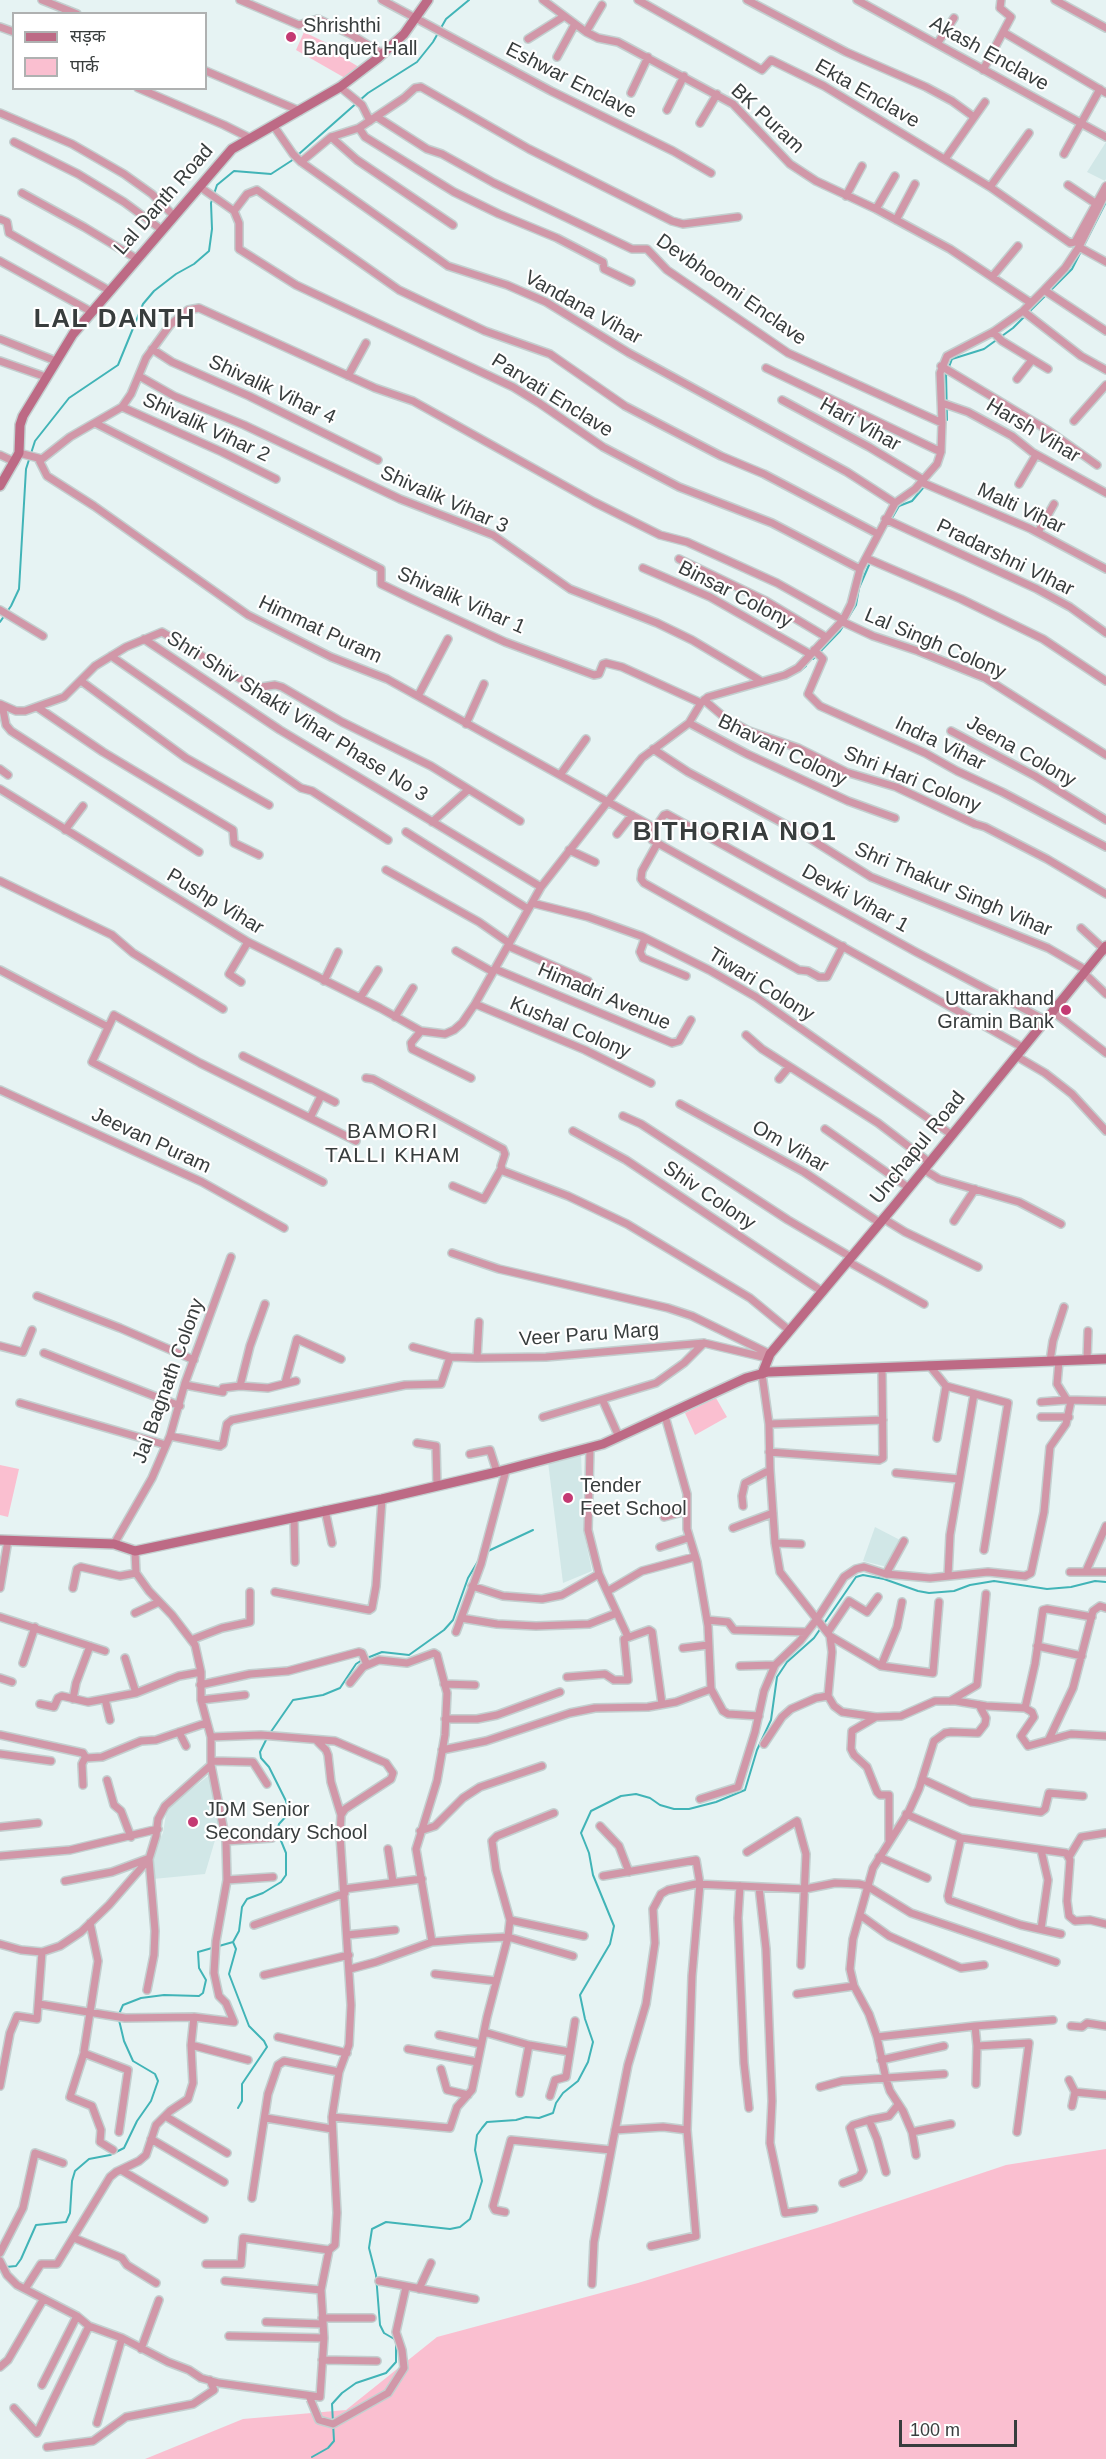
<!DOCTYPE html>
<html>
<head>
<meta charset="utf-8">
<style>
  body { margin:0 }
  #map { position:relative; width:1106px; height:2459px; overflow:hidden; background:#e6f3f3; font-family:Arial,"Noto Sans Devanagari",sans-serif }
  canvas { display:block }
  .legend { position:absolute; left:12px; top:12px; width:195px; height:78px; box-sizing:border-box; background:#fff; border:2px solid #afb1b1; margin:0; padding:8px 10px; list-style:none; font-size:18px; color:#383d3d }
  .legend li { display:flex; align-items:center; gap:12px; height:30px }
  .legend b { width:30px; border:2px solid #afb1b1 }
  .scale { position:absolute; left:899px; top:2420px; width:118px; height:27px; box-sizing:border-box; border:3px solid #383d3d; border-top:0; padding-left:8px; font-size:18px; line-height:21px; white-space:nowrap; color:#383d3d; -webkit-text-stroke:4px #fff; paint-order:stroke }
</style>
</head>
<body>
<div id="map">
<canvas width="1106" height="2459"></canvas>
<ul class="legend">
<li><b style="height:8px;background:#bd6a85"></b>सड़क</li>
<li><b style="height:16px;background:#fabfd0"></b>पार्क</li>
</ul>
<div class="scale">100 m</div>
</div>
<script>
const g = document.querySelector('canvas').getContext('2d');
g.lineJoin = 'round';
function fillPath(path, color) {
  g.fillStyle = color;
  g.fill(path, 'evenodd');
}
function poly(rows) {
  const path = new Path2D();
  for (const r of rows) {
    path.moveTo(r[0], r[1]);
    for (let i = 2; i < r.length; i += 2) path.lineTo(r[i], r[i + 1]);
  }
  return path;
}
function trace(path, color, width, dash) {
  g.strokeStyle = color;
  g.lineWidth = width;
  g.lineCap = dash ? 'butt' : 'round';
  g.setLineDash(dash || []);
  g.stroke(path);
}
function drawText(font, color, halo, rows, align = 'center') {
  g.font = font + ' Arial,sans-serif';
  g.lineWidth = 4.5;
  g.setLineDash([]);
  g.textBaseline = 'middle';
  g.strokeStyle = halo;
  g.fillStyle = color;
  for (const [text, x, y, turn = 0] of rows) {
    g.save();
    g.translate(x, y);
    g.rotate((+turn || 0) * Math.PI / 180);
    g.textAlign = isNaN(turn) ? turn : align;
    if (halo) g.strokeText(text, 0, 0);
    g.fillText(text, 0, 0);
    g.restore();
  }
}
const built = poly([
  [1106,142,1106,179,1105,181,1087,172],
  [581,1453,584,1533,592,1571,563,1583,548,1462],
  [875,1527,900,1540,887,1567,863,1561],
  [212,1773,222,1828,218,1830,205,1874,153,1879,153,1851,163,1833,167,1808]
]);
const green = poly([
  [304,32,339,49,337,54,359,67,345,78,296,50],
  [716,1398,727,1417,695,1435,685,1413],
  [0,1465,19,1469,8,1517,0,1515],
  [1106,2149,1106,2459,145,2459,243,2419,346,2410,437,2337,638,2283,830,2224,1006,2165]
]);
const stream = poly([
  [949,367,952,359,984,349,1013,328,1072,269,1106,202],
  [946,372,947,420],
  [892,518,899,506,912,501,923,488],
  [0,622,11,606,19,589,26,469,35,441,69,398,118,365,143,304,154,291,176,274,194,264,209,251,212,229,211,203,217,185,234,171,271,174,291,161,368,93,417,62,433,42,446,19,469,0],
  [813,659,840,631,856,605,859,588,869,565],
  [800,671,806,666],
  [486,1552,533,1530],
  [233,1942,236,1949,229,1974,249,2026,264,2041,267,2047,242,2084,242,2101,238,2108],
  [119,2014,123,2005,141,1998,164,1995,199,1996,203,1993,206,1980,199,1968,198,1952,233,1942,239,1931,242,1907,247,1899,263,1893,281,1882,286,1875,286,1853,277,1831,279,1824,289,1813,286,1801,269,1767,261,1758,260,1752,268,1736,293,1700,323,1695,340,1688,356,1664,362,1660,382,1652,409,1655,444,1630,453,1620,468,1578,480,1558],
  [6,2267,16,2266,21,2259,36,2225,66,2222,70,2213,72,2181,75,2171,89,2159,110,2155,124,2148,137,2121,151,2101,158,2081,155,2074,133,2061,124,2041,119,2020],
  [312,2457,328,2448,334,2441,332,2404,342,2393,356,2383,386,2373,396,2362,396,2340,384,2333,380,2325,376,2275,369,2248,372,2229,386,2222,450,2229,460,2227,470,2219,482,2181,475,2150,477,2135,482,2128,487,2122,516,2120,526,2117,539,2118,553,2113,556,2103,563,2093,578,2081,588,2062,593,2042,585,2019,580,1995,610,1944,614,1926,593,1875,589,1853,581,1833,591,1811,621,1796,636,1794,650,1798,660,1805,674,1809,689,1809,716,1802,745,1790,757,1750,771,1720,777,1677,787,1662,814,1638,856,1577,863,1575,884,1579,918,1591,929,1593,954,1591,970,1585,994,1581,1047,1589,1071,1587,1095,1581,1106,1582]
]);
const street = poly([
  [42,0,77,14],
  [240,0,299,25,318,19,350,34,383,54],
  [382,0,551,91,673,151,711,173],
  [543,0,586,32,598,38,618,42,733,104,790,164,816,181,876,209,950,249,1031,303],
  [638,0,762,70,771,60,824,86,990,187,1070,243,1075,242,1106,186],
  [747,0,846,52,926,87,952,101,974,117],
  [857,0,1106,137],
  [1001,0,1000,8,1011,17,1003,32],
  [1055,0,1106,28],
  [0,27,14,32],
  [586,32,602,5],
  [528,39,563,17],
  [937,44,954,18],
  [557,57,575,24],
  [983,70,1003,32,1106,93],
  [206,71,300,111],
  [340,87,362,105,370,121],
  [138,88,224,125,250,138],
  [631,93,648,57],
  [667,110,684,76],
  [0,113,72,144,124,174,152,194,174,216],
  [377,117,427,149,442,154,494,183,632,249,647,249,667,270,788,353,942,423],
  [700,123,717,94],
  [273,125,293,154,301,162,448,266,507,285,546,302,629,353,847,472,895,503],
  [359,128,365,137,378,145,454,192,499,214,557,238,603,262,604,269,631,282],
  [331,137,357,160,453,225],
  [14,142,78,174,124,202,162,230],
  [1064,154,1100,89],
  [945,159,985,102],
  [301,162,331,137,359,128,404,98,415,88,421,87,529,149,672,221,683,224,738,217],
  [1068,185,1095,203],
  [200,187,234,211,239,223,239,249,296,285,513,387,539,403,603,447,679,487,772,523,860,569],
  [990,187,1029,133],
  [22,193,84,227,137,259],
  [846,196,862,166],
  [876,209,895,176],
  [234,211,247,194,257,190,399,290,485,331,550,354,625,406,721,456,764,474,878,534],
  [0,219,7,222,9,233,110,291],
  [896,220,915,184],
  [1079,247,1106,262],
  [0,261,92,312],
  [992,277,1018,246],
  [1044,290,1106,331],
  [1023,311,1081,356,1106,370],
  [993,332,1002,341,1048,369],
  [0,339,56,361],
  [152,349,172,362,249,396,378,460],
  [0,361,46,377],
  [941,366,1049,431,1097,465],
  [766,368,941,452],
  [139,376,174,396,244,425,400,499,493,535,570,589,657,623,692,640,761,681],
  [348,376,366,343],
  [1017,379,1032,360],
  [782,400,869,447,922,479],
  [942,403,968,412,1012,436,1032,452,1106,493],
  [122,407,222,452,276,479],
  [1074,421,1106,385],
  [95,423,381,569,381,584,412,599,505,642,594,675,599,674,603,664,606,663,622,667,701,703],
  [19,453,42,459,70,437,122,407,131,394,146,358,170,325,188,310,199,308,375,388,413,401,594,502,660,535,687,542,777,583,843,620],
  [0,455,15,462],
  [39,460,47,476,94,506,248,615,331,657,387,679,655,828],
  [921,482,1031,529,1106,569],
  [1019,484,1036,455],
  [885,519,1037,589,1070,607,1106,633],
  [1038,532,1054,504],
  [866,558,961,599,1043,639,1106,681],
  [679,559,766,601,826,637],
  [643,568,710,597,810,654],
  [0,610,43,636],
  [841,621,873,636,918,651,985,678,1106,755],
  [144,639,280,730,541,887],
  [814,650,823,659,808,694,820,706,925,753,957,771,1002,792,1106,847],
  [111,656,301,788,312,791,388,840],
  [81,681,186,758,269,805],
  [418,696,448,639],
  [704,700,724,717,749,731,798,748,846,772,896,787,975,824,985,827,1047,859,1106,894],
  [0,704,16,711,25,711,64,697,95,666,126,647,162,632,255,688,275,685,282,687,342,722,431,766,520,821],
  [2,705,6,725,11,731,199,852],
  [37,707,103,752,233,830,234,843,259,855],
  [689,723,747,754,848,801,895,818],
  [466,724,484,684],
  [951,731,1035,776,1106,820],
  [653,749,688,772,801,833,871,877,1048,948,1086,970],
  [0,769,8,775],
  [560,775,586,739],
  [0,789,248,942,380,1008,421,1031,445,1034,454,1030,462,1023,475,1004,541,887,642,758,689,723,701,703,708,697,785,675,798,668,843,620,851,604,860,569,895,503,915,489,937,464,941,452,942,423,940,373,947,356,993,332,1023,311,1044,290,1065,268,1079,247,1106,192],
  [432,822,468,790],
  [65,830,83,806],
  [406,832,528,909],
  [617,834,632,815],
  [657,844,642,871,641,879,644,883,799,970,808,971,819,977,827,977,843,946],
  [569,850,595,862],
  [386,870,479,922,509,943],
  [0,881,112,935,133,953,223,1009],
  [532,903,588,917,641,936,709,970,756,997,952,1135],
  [1081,928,1106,951],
  [645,938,640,952,643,958,686,976],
  [508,946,588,981],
  [456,951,493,972],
  [495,969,672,1043,679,1041,691,1020],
  [0,970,108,1027],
  [1084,973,1106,994],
  [324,981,338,952],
  [241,982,229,974,248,942],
  [360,998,378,970],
  [475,1004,585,1050,651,1083],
  [1052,1011,1106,1053],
  [395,1017,413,988],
  [421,1031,411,1043,412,1049,471,1078],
  [746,1035,762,1049,878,1123,929,1162],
  [1022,1047,652,840,651,837,655,828,664,815,667,814,916,952,1045,1020],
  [243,1056,335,1102],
  [1016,1056,1045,1073,1072,1094,1106,1131],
  [366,1078,373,1079,503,1149,505,1154,501,1166,503,1171,568,1196,627,1224,750,1298,790,1331],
  [779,1079,789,1067],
  [0,1090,202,1182,284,1228],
  [680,1104,804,1172,880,1223],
  [623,1116,641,1124,788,1220,851,1257],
  [310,1118,321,1096],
  [825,1129,909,1188],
  [573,1131,626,1160,823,1292],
  [923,1169,939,1179,1019,1202,1061,1224],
  [323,1182,92,1062,114,1015,200,1063,356,1141],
  [453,1186,484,1199,501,1169],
  [884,1219,905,1232,978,1267],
  [954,1221,975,1189],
  [452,1253,499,1269,668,1308,692,1316,770,1354],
  [847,1261,924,1304],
  [37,1296,120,1328,194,1360],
  [0,1346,23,1352,32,1330],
  [413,1347,450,1357,477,1358,546,1357,704,1343,767,1358],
  [44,1353,180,1406],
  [477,1358,479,1322],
  [1087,1360,1088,1331],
  [1050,1361,1053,1341,1064,1307],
  [1059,1361,1057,1384,1067,1400,1106,1401],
  [929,1365,946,1386,1008,1403,984,1550],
  [762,1374,769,1424,770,1470,775,1543,780,1572,830,1636,832,1652,828,1696,834,1706,842,1712,876,1717,901,1716,935,1701,956,1701,986,1706,1025,1708,1032,1712,1034,1717,1021,1736,1028,1746,1071,1734,1106,1736],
  [285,1383,297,1339,341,1359],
  [185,1385,223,1392,223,1388,240,1386,268,1388,296,1381],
  [240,1386,250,1346,265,1304],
  [603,1401,619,1437],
  [1041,1402,1067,1400],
  [20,1403,166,1445],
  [665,1416,687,1494,687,1529,697,1562,708,1626,711,1689,723,1711,728,1714,759,1716],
  [543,1417,656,1383,684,1363,704,1343],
  [1041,1417,1069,1417],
  [769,1424,883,1420],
  [170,1436,220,1446,223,1444,227,1424,232,1420,405,1385,441,1384,450,1357],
  [937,1438,946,1386],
  [417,1443,436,1446,437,1486],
  [590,1448,588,1530,599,1574,628,1637],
  [769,1452,879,1460,883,1458,882,1367],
  [470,1454,490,1450,497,1472],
  [896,1473,959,1479],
  [743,1506,742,1496,745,1483,770,1470],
  [325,1510,332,1543],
  [294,1517,295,1562],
  [664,1517,686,1511],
  [733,1528,773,1513],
  [775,1543,801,1544],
  [114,1544,152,1478,170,1436,185,1383,231,1257],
  [660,1547,688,1538],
  [1086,1571,1106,1526],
  [1070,1572,1106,1572],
  [886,1574,904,1541],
  [948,1576,950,1535,974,1394],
  [472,1586,503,1596,542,1599,562,1595,599,1574],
  [0,1588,8,1540],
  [73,1588,77,1569,81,1567,120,1576,136,1573],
  [608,1591,642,1571,694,1557],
  [275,1592,369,1610,372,1608,376,1586,382,1499],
  [135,1613,159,1602],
  [0,1617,105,1651],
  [461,1618,497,1624,536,1626,589,1624,617,1613],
  [707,1620,728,1622,734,1630,806,1632],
  [456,1632,481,1564,506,1470],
  [828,1632,849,1601,867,1612,878,1597],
  [830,1636,881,1666,933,1673,939,1602],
  [191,1640,222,1628,250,1622,250,1592],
  [1037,1646,1082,1656],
  [683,1648,708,1645],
  [125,1658,136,1693],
  [23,1663,35,1627],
  [740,1666,775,1665],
  [881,1666,897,1627,902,1602],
  [567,1677,605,1674,614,1680,628,1680,624,1639,649,1630,652,1632,662,1704],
  [0,1678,12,1682],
  [350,1683,363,1667,379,1660,407,1663,434,1653,437,1655,447,1693,445,1735,437,1781,416,1849,432,1942],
  [444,1684,475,1685],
  [200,1685,250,1674,288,1671,359,1652,362,1653,367,1665],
  [73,1699,76,1683,90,1646],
  [105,1699,110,1720],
  [201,1700,245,1695],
  [950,1701,977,1685,986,1594],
  [40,1704,54,1707,58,1698,62,1696,88,1702,136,1693,179,1676,201,1672],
  [1025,1708,1035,1664,1043,1610,1047,1609,1092,1617],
  [876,1717,852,1731,851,1749,854,1755,867,1767,877,1792,880,1795,889,1795,889,1840],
  [445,1719,477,1719,497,1715,560,1692],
  [179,1732,186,1746],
  [0,1735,83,1753,86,1758,102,1757,141,1741,156,1740,206,1723],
  [1049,1739,1073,1688,1093,1611,1100,1606,1106,1608],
  [316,1740,326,1750,328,1755,331,1782,341,1815],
  [764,1744,782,1717,791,1709,816,1698,828,1696],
  [442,1750,486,1741,570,1713,595,1708,648,1707,676,1702,711,1689],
  [0,1754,51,1761],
  [212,1761,253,1762,267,1784],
  [922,1779,971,1802,1041,1812,1045,1809,1049,1793,1083,1796],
  [107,1780,114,1805,121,1811,131,1837],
  [83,1785,82,1764,85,1758],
  [700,1799,738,1787,755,1732,764,1691,775,1665,800,1641,817,1619,844,1577,856,1569,864,1567,886,1574,930,1578,988,1572,1025,1576,1031,1573,1044,1512,1050,1447,1066,1424,1071,1401],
  [906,1814,961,1838,1066,1853,1070,1860,1067,1901,1069,1916,1075,1921,1090,1920,1106,1924],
  [600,1826,619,1846,629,1872],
  [0,1827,38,1823],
  [420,1831,435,1826,463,1798,480,1787,542,1766],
  [961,1838,948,1896,949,1900,1021,1925,1061,1934],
  [226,1841,272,1838],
  [388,1849,393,1882],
  [747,1852,797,1821,806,1854,801,1965],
  [0,1856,70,1850,158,1829],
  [879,1857,927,1878],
  [1069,1857,1081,1837,1106,1833],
  [603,1876,696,1860,700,1884,692,1976,687,2130,696,2236,651,2246],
  [227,1880,273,1877],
  [65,1881,112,1872,147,1859],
  [740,1886,738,1918,744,2063,749,2108],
  [759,1887,766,1949,772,2101,770,2143,785,2213,814,2209],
  [344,1889,422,1879],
  [860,1915,889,1936,961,1968,984,1965],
  [510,1920,584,1936],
  [90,1923,98,1961,84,2051,86,2054,128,2070,119,2132],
  [254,1925,345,1893],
  [1041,1929,1048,1880,1041,1850],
  [347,1935,395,1930],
  [0,1944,21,1950,42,1952,60,1946,81,1932,109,1905,149,1859,156,1836,158,1819,165,1806,211,1765,211,1737,201,1700,201,1672,195,1645,172,1615,149,1591,136,1573,135,1551],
  [350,1969,376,1962,432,1942,468,1939,508,1937,573,1956],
  [435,1974,496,1981],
  [264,1975,349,1955],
  [147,1990,154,1955,155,1931,149,1859],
  [797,1994,854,1986],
  [194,2017,234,2022,226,2003,219,1996,214,1973,216,1941,227,1880,226,1841,211,1765],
  [975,2026,977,2046,976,2084],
  [1071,2026,1082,2027,1087,2023,1106,2026],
  [484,2032,529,2045,570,2052],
  [439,2035,481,2044],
  [278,2037,347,2053],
  [877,2037,975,2026,1053,2020],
  [191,2045,248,2060],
  [977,2046,1029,2043,1017,2132],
  [408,2049,477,2062],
  [84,2053,70,2097,92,2106,101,2130,100,2142,113,2150],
  [881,2060,944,2046],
  [441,2069,447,2090,468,2095],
  [1069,2080,1075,2092,1106,2095],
  [0,2086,10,2033,17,2016,37,2019,42,1952],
  [820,2087,842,2081,944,2074],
  [520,2093,529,2045],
  [550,2096,555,2080,566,2077,575,2021],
  [1072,2106,1075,2092],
  [165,2116,227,2153],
  [332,2117,450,2128,457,2107,472,2090,487,2017,508,1937,510,1920,496,1870,492,1841,497,1836,554,1813],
  [266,2118,332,2129],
  [869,2120,877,2139,886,2172],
  [615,2130,663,2127,687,2130],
  [912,2132,951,2124],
  [151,2139,224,2182],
  [916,2155,912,2132,903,2111,890,2091,886,2079,877,2037,869,2014,854,1986,850,1969,853,1939,873,1868,909,1811,919,1789,934,1741,945,1733,951,1732,978,1733,985,1724,986,1718,979,1705],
  [121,2170,204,2219],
  [843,2183,859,2177,863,2171,850,2128,853,2125,869,2120,889,2116,898,2105],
  [252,2198,268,2094,278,2065,284,2061,339,2072],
  [505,2212,495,2210,493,2206,511,2140,611,2150],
  [74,2238,122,2258,127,2265,156,2283],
  [0,2253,23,2208,35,2153,63,2163],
  [0,2261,7,2275,17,2285,77,2316,89,2326,122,2338,168,2362,189,2370,201,2378,219,2383,320,2397,324,2338,321,2290,329,2250,335,2245,337,2213,332,2117,339,2072,349,2045,351,2005,340,1835,341,1815,345,1809,391,1779,393,1773,386,1763,335,1741,261,1735,211,1737],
  [206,2264,241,2264,243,2238,329,2250],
  [225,2281,321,2290],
  [379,2281,475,2299],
  [592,2284,594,2242,613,2141,628,2065,646,2004,655,1943,653,1909,661,1894,668,1890,696,1884,805,1889,835,1883,859,1884,867,1886,911,1913,1056,1962],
  [25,2289,41,2264,57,2264,110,2177,116,2172,139,2161,146,2155,156,2125,170,2111,188,2099,193,2083,191,2045,194,2017,125,2018,39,2004],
  [419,2289,431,2263],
  [322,2318,372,2318],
  [266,2322,323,2324],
  [229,2336,324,2338],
  [141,2349,159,2300],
  [322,2360,377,2361],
  [0,2367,8,2360,43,2300],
  [42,2385,77,2316],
  [309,2396,319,2420,333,2424,388,2393,404,2368,402,2350,396,2332,406,2287],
  [14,2408,37,2433,89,2326],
  [97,2423,122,2338],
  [47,2447,93,2441,126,2417,193,2404,214,2390,210,2380]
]);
const secondary = poly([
  [0,486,19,453,20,425,23,416,73,334,232,149,340,87,378,58,404,34,428,0],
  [762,1374,770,1354,895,1205,1106,946],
  [0,1540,114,1544,135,1551,382,1499,497,1472,603,1444,746,1378,768,1372,1106,1359]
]);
const markers = [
  [291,37,6,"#c43a73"],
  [1066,1010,6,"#c43a73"],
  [568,1498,6,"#c43a73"],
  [193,1822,6,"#c43a73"]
];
const poiNames = [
  ["Shrishthi",303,26],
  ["Banquet Hall",303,49],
  ["Uttarakhand",1054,999,"right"],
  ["Gramin Bank",1054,1022,"right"],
  ["Tender",580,1486],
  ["Feet School",580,1509],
  ["JDM Senior",205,1810],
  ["Secondary School",205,1833]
];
const streetNames = [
  ["Akash Enclave",989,54,29],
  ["Eshwar Enclave",571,81,27],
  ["Ekta Enclave",867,94,30],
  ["BK Puram",767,119,43],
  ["Lal Danth Road",164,200,-49],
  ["Devbhoomi Enclave",731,290,35],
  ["Vandana Vihar",583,308,29],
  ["Shivalik Vihar 4",272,390,25],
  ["Parvati Enclave",552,396,32],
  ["Hari Vihar",860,425,29],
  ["Shivalik Vihar 2",206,428,25],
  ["Harsh Vihar",1033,431,31],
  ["Shivalik Vihar 3",444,500,24],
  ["Malti Vihar",1021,509,25],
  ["Pradarshni VIhar",1005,558,26],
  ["Binsar Colony",735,595,27],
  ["Shivalik Vihar 1",461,601,24],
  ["Himmat Puram",320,630,25],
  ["Lal Singh Colony",935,644,23],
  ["Shri Shiv Shakti Vihar Phase No 3",297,717,32],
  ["Indra Vihar",940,744,26],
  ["Bhavani Colony",782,751,26],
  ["Jeena Colony",1021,752,30],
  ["Shri Hari Colony",912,780,22],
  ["Shri Thakur Singh Vihar",953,890,23],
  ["Devki Vihar 1",855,899,29],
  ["Pushp Vihar",215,902,31],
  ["Tiwari Colony",761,985,32],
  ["Himadri Avenue",604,997,23],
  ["Kushal Colony",570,1028,23],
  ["Jeevan Puram",151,1141,25],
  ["Om Vihar",790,1147,30],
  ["Unchapul Road",918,1148,-51],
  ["Shiv Colony",709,1196,34],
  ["Veer Paru Marg",589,1335,-4],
  ["Jai Bagnath Colony",169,1381,-70]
];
const neighbourhoodNames = [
  ["BAMORI",393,1132],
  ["TALLI KHAM",393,1156]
];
const districtNames = [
  ["LAL DANTH",115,320],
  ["BITHORIA NO1",735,833]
];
fillPath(built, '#d1e7e7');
fillPath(green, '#fabfd0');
trace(stream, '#41b4b7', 2);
trace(street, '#c3cfcf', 10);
trace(secondary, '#c3cfcf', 12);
trace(street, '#d197a8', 7);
trace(secondary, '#bd6a85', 9);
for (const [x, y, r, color] of markers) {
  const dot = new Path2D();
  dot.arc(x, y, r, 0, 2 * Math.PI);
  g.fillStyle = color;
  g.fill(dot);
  trace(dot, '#fff', 2);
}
drawText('20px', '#383d3d', '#fff', poiNames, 'left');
drawText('20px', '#383d3d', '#fff', streetNames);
g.letterSpacing = '1.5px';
drawText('21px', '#383d3d', '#fff', neighbourhoodNames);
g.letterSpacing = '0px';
g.letterSpacing = '1.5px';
drawText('bold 26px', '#383d3d', '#fff', districtNames);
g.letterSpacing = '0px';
</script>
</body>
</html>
